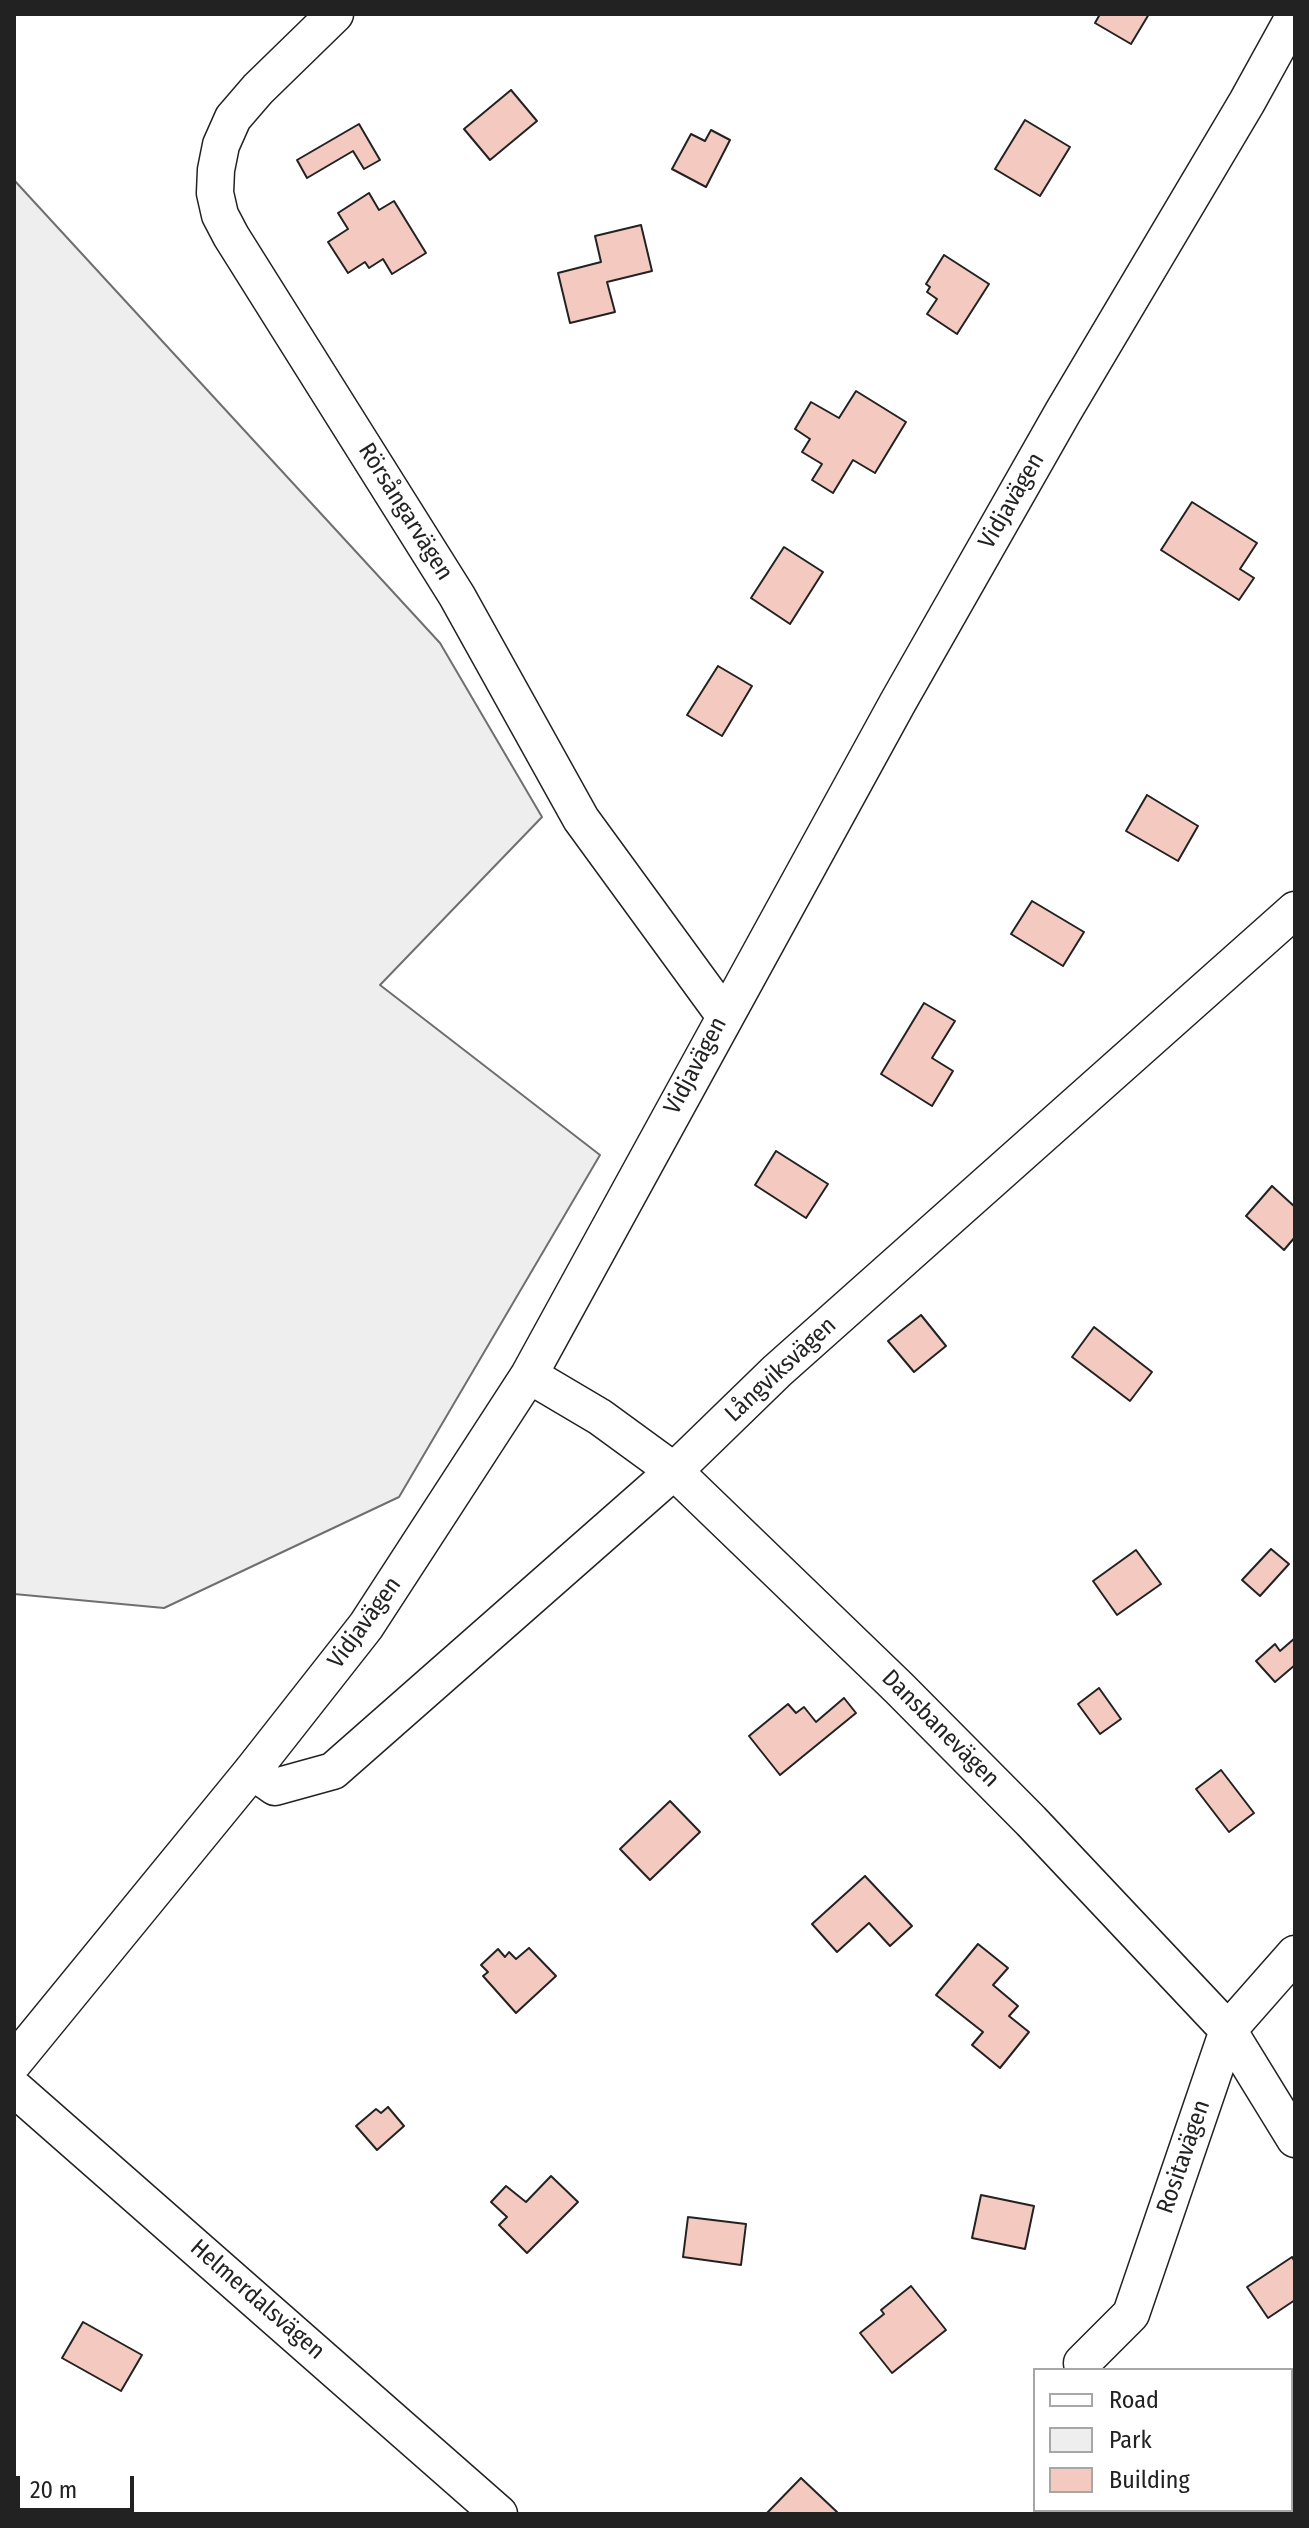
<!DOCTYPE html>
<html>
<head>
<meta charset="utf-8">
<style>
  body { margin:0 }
  #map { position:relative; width:1309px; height:2528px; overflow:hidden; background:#fff; font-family:"Fira Sans Condensed",sans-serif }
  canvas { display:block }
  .frame { position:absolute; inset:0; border:16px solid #222; pointer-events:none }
  .legend { position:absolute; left:1033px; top:2368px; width:260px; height:144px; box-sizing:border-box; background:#fff; border:2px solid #a7a7a7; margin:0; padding:10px 14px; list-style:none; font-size:24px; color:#222 }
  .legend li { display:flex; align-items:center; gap:16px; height:40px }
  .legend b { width:40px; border:2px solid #a7a7a7 }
  .scale { position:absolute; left:16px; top:2476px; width:118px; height:36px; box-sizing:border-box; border:4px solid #222; border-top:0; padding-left:10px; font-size:24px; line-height:28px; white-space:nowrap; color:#222; -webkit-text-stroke:6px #fff; paint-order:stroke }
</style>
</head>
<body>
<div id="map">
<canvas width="1309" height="2528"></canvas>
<div class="frame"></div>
<ul class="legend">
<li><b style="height:10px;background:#fff"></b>Road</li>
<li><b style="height:22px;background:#eee"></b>Park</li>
<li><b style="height:22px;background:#f3c9c0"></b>Building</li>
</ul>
<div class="scale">20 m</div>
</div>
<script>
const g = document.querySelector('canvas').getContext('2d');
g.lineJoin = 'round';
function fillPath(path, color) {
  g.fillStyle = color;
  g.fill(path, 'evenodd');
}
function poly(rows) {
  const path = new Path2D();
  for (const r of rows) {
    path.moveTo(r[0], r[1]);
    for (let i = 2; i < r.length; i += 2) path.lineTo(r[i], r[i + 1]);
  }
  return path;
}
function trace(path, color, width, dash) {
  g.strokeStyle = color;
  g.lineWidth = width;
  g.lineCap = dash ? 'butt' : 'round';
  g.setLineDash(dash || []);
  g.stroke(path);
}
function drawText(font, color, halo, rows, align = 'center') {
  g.font = font + ' "Fira Sans Condensed",sans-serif';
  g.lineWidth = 6;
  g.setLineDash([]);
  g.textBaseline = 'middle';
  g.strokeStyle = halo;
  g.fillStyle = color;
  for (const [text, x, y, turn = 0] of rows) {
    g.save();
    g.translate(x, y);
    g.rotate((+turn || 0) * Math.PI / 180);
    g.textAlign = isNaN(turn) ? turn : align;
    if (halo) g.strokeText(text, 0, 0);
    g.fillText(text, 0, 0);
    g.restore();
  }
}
const green = poly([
  [14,180,440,643,542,817,380,985,600,1155,399,1497,164,1608,14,1594,14,180]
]);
const building = poly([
  [1100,14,1149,14,1131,44,1095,23,1100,14],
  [511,90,537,121,490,160,464,129,511,90],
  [1025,120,1070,147,1040,196,995,169,1025,120],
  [359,124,380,160,364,169,353,151,307,178,297,160,359,124],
  [711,130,730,140,706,187,672,169,691,134,705,141,711,130],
  [369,193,379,210,394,201,426,253,392,274,383,259,369,268,365,262,348,273,328,242,348,229,338,213,369,193],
  [641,225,652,271,607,282,615,312,570,323,558,273,601,262,595,236,641,225],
  [944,255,989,284,957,334,927,314,937,299,927,292,930,287,926,284,944,255],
  [856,391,906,422,875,473,853,460,833,493,812,480,822,464,802,452,810,439,795,429,811,402,839,418,856,391],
  [1192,502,1257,543,1240,569,1254,578,1239,600,1161,550,1192,502],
  [784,547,823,572,790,624,751,598,784,547],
  [718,666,752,686,722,736,687,715,718,666],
  [1147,795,1198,826,1178,861,1126,831,1147,795],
  [1032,901,1084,932,1063,966,1011,934,1032,901],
  [924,1003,955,1021,932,1058,953,1071,932,1106,881,1074,924,1003],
  [776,1151,828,1184,806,1218,755,1185,776,1151],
  [1272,1186,1295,1207,1295,1237,1284,1250,1246,1216,1272,1186],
  [921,1315,946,1346,914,1372,888,1341,921,1315],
  [1094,1327,1152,1372,1130,1401,1072,1357,1094,1327],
  [1271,1549,1289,1564,1260,1596,1242,1580,1271,1549],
  [1136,1550,1161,1584,1117,1615,1093,1581,1136,1550],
  [1295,1638,1295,1665,1275,1682,1256,1661,1275,1644,1280,1651,1295,1638],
  [1099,1688,1121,1719,1100,1734,1078,1704,1099,1688],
  [844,1698,856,1713,780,1775,749,1736,788,1704,796,1713,804,1707,816,1722,844,1698],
  [1221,1770,1254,1813,1229,1832,1196,1789,1221,1770],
  [670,1801,700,1832,650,1880,620,1849,670,1801],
  [865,1876,912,1926,890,1946,869,1923,837,1952,812,1924,865,1876],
  [978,1944,1008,1968,993,1985,1018,2006,1009,2016,1029,2032,1000,2068,972,2045,983,2032,936,1995,978,1944],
  [529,1948,556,1976,516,2013,483,1976,488,1972,481,1965,498,1949,505,1957,509,1952,516,1959,529,1948],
  [388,2107,404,2126,377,2150,356,2126,376,2109,381,2113,388,2107],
  [551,2176,578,2202,527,2253,499,2225,507,2217,491,2202,506,2186,526,2202,551,2176],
  [981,2195,1034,2206,1025,2249,972,2238,981,2195],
  [688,2217,746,2224,741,2265,683,2257,688,2217],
  [1292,2257,1295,2262,1295,2300,1268,2318,1247,2287,1292,2257],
  [911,2286,946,2330,892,2373,860,2333,884,2314,881,2310,911,2286],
  [83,2322,142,2355,121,2391,62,2358,83,2322],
  [801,2478,837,2512,836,2514,766,2514,801,2478]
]);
const street = poly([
  [335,14,258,89,233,118,221,145,216,170,215,193,220,215,231,236,457,596,581,819,724,1015],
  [529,1375,600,1417,674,1471,899,1688,1031,1821,1228,2030,1295,2139],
  [252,1771,275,1787,333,1771,674,1471,777,1371,1295,910],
  [14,2062,252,1771,366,1626,529,1375,898,702,1063,412,1247,102,1295,15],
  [14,2088,499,2514],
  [1082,2363,1131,2314,1228,2030,1295,1954]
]);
const streetNames = [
  ["Vidjavägen",1012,501,-60],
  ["Rörsångarvägen",405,512,58],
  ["Vidjavägen",696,1066,-62],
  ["Långviksvägen",781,1370,-43],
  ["Vidjavägen",365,1623,-54],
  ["Dansbanevägen",940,1729,45],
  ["Rositavägen",1184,2157,-71],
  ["Helmerdalsvägen",257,2300,41]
];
fillPath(green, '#eee');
trace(green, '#6f6f6f', 2);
fillPath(building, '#f3c9c0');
trace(building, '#222', 2);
trace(street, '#222', 39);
trace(street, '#fff', 36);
drawText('24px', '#222', '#fff', streetNames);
</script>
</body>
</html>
